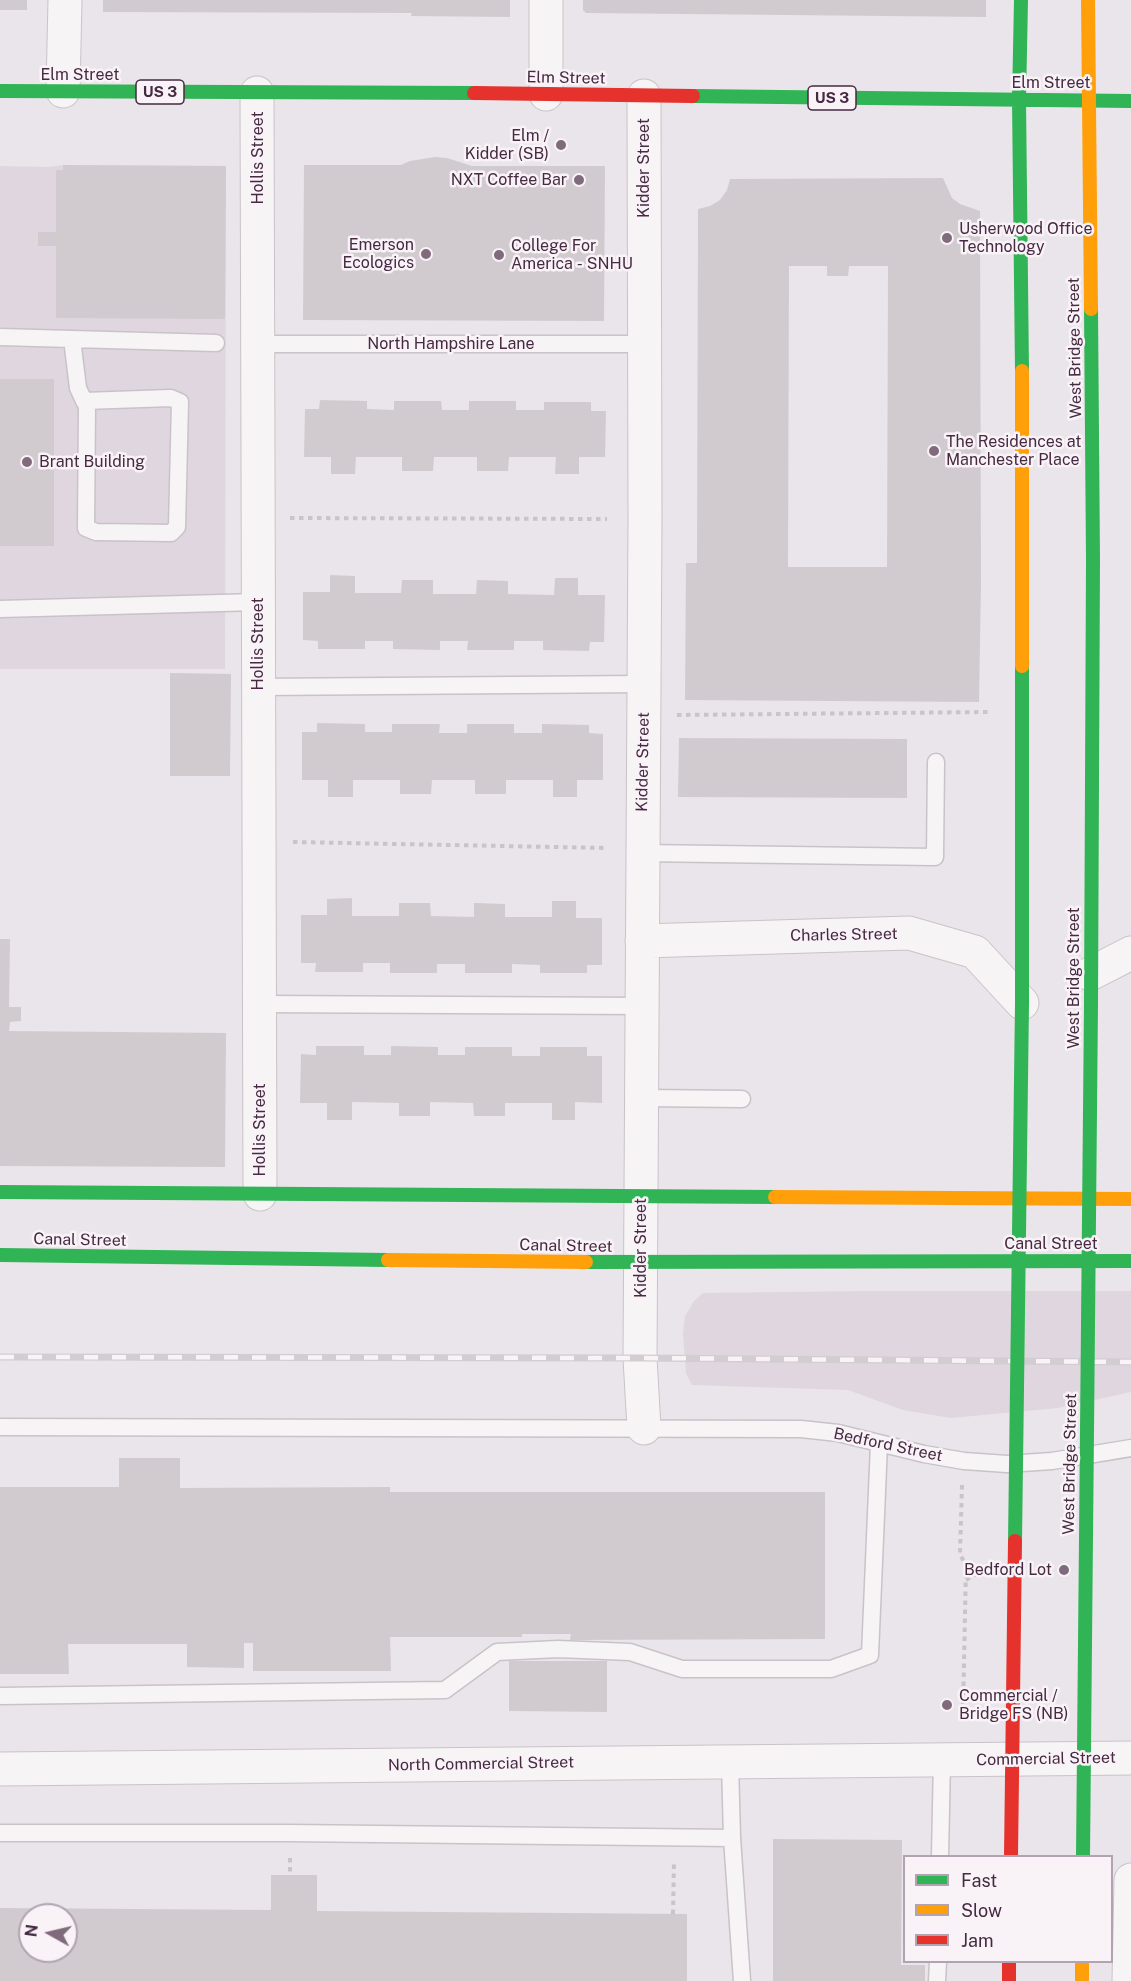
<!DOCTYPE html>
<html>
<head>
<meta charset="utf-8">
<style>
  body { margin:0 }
  #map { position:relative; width:1131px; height:1981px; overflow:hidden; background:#eae5ea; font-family:"Public Sans",sans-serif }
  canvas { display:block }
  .legend { position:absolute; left:903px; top:1855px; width:210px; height:108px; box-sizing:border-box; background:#f9f3f8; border:2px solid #b1a3af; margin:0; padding:8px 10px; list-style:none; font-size:18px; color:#452a41 }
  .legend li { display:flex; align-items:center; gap:12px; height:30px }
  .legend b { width:30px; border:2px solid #b1a3af }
  .north { position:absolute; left:18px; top:1903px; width:60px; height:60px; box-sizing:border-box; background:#f9f3f8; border:2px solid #b1a3af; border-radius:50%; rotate:278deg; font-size:16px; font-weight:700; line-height:24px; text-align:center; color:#452a41 }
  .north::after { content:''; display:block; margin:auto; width:21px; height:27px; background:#7f6b7c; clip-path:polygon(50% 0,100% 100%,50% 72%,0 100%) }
</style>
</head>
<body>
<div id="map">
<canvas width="1131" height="1981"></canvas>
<ul class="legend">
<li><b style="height:8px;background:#30b455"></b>Fast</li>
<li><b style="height:8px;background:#ff9f0a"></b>Slow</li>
<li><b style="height:8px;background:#e5322d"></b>Jam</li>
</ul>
<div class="north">N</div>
</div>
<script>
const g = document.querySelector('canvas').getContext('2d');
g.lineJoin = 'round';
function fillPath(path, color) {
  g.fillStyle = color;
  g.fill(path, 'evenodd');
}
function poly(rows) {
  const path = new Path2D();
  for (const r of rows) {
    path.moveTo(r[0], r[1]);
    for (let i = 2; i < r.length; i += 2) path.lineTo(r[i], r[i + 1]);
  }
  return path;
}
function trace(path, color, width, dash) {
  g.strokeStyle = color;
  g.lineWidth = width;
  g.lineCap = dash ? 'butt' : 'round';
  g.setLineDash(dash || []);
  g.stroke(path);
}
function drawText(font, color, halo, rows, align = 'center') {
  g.font = font + ' "Public Sans",sans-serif';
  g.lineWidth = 5;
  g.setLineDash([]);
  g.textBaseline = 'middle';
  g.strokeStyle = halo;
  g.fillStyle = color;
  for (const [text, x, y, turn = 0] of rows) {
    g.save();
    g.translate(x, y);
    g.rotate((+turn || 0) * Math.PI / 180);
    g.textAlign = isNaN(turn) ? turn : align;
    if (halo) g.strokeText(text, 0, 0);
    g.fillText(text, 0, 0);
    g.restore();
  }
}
const built = poly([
  [63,165,226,166,225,669,0,669,0,166,50,167],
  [867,1291,1131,1291,1131,1392,1058,1408,951,1418,903,1410,848,1390,692,1385,686,1373,683,1334,685,1316,694,1301,703,1293]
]);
const building = poly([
  [0,0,27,0,27,10,0,10],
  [103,0,510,0,510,17,411,16,412,13,103,12],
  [583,0,986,0,986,17,586,13,583,10],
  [435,157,447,158,472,166,605,166,604,321,303,320,304,165,401,165,410,161],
  [63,165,226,166,225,319,56,318,56,246,38,246,38,232,56,232,56,170,63,170],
  [943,178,952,198,960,204,980,211,981,582,979,702,685,700,686,563,697,563,698,209,710,206,720,200,727,190,730,179],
  [789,266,827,266,827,276,848,276,849,266,888,266,887,567,788,567],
  [0,379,54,379,54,546,0,546],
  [320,400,367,401,367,409,394,410,394,401,441,401,442,410,469,410,469,401,516,401,516,410,544,410,544,402,591,402,591,411,606,411,605,457,579,457,579,474,555,474,556,457,509,457,508,471,477,471,477,457,434,457,433,471,402,471,402,457,356,457,355,474,331,474,331,457,304,457,305,409,319,409],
  [330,575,355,576,355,593,401,593,402,580,433,580,433,594,476,594,477,580,508,581,508,594,554,595,555,578,578,578,578,595,605,595,604,642,590,642,589,651,543,650,543,641,514,641,514,650,467,650,468,641,440,641,440,650,393,649,393,641,365,641,365,649,318,649,318,641,303,640,303,592,330,592],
  [170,673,231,674,230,776,170,776],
  [317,723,365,724,365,732,392,732,392,724,440,724,439,733,467,733,467,724,514,724,514,733,542,733,542,724,589,725,589,733,603,734,603,780,577,780,577,797,553,797,553,780,506,780,506,794,475,794,475,780,432,780,431,794,400,794,400,780,353,780,353,797,328,797,328,780,302,780,302,732,317,732],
  [679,738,907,739,907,798,678,797],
  [352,898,352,916,399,916,399,903,430,903,431,916,474,917,474,903,505,904,505,917,552,917,552,901,576,901,576,918,602,918,602,965,587,965,587,973,540,973,540,965,512,964,512,973,465,973,465,964,437,964,437,973,390,973,390,963,363,963,363,972,315,972,316,963,301,963,301,915,327,915,327,899],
  [0,939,10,939,9,1007,21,1007,21,1021,10,1022,9,1031,226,1033,225,1167,0,1166],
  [316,1046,364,1046,364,1055,391,1055,391,1046,438,1047,438,1055,465,1055,465,1047,512,1047,512,1056,540,1056,540,1047,587,1047,587,1056,602,1056,602,1103,575,1102,575,1120,552,1120,552,1103,505,1103,505,1116,474,1116,473,1103,430,1102,430,1116,399,1116,399,1103,352,1102,352,1120,327,1120,327,1103,300,1103,301,1054,316,1055],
  [119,1458,180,1458,180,1488,390,1487,390,1492,825,1492,825,1639,570,1640,571,1634,522,1634,522,1637,390,1637,391,1671,253,1671,253,1643,244,1643,244,1668,187,1667,187,1644,68,1644,69,1674,0,1674,0,1487,119,1487],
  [509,1661,607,1661,607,1712,509,1711],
  [773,1839,902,1840,901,1965,925,1965,925,1981,773,1981],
  [271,1875,317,1875,317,1911,687,1914,687,1981,0,1981,0,1908,271,1910],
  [30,1915,66,1915,66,1951,30,1951]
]);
const path = poly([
  [290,518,607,519],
  [677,715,990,712],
  [293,842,607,848],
  [962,1485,960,1554,966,1566,963,1711],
  [966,1580,980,1572],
  [290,1858,290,1875],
  [673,1914,674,1861]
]);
const lane = poly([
  [0,337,216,343],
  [72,339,78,388,84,401,87,406,86,528,96,532,171,533,177,527,180,402,171,398,84,401],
  [259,344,644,344],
  [0,609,258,602],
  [258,687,644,684],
  [642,853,935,857,936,762],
  [260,1004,642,1006],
  [642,1098,742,1099],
  [0,1427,801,1429,838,1433,924,1454,964,1461,1007,1464,1052,1461,1131,1448],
  [0,1696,445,1690,497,1652,558,1649,630,1652,682,1669,831,1669,870,1655,879,1444],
  [730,1762,732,1838,742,1981],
  [0,1833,289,1833,732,1838],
  [940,1856,942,1760],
  [937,1981,938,1962]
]);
const street = poly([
  [63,91,65,0],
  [257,93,260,1194],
  [546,94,546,0],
  [642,941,909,933,975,952,1022,1003],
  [1090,974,1131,953],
  [644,1428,640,1358,645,519,644,96],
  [0,1769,1131,1758],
  [1129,1981,1131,1880]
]);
const fast = poly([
  [1021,0,1019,100,1022,371],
  [0,91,474,93],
  [693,96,1131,101],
  [1091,309,1093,560,1091,1004],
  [1022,666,1022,1003],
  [0,1192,775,1197],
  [0,1255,388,1260],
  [586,1262,1131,1261]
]);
const slow = poly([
  [1088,0,1091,309],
  [1022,371,1022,666],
  [775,1197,1131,1199],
  [388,1260,586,1262],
  [1082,1962,1082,1981]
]);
const jam = poly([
  [474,93,693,96],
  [1009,1962,1009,1981]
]);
const rail = poly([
  [0,1357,640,1358,1131,1362]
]);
const fastBridge = poly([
  [1015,1541,1022,1003],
  [1083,1856,1091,1004]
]);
const jamBridge = poly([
  [1011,1856,1015,1541]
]);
const markers = [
  [561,145,6,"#7f6b7c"],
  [579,180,6,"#7f6b7c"],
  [947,238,6,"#7f6b7c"],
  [426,254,6,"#7f6b7c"],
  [499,255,6,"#7f6b7c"],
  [934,451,6,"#7f6b7c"],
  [27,462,6,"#7f6b7c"],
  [1064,1570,6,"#7f6b7c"],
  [947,1705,6,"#7f6b7c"]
];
const shields = [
  [160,92,48],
  [832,98,48]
];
const shieldNames = [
  ["US 3",160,92],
  ["US 3",832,98]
];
const streetNames = [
  ["Elm Street",80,75],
  ["Elm Street",566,78,1],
  ["Elm Street",1051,83],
  ["Hollis Street",258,158,-90],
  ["Kidder Street",644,168,-90],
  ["North Hampshire Lane",451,344],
  ["West Bridge Street",1075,348,-91],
  ["Hollis Street",258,644,-90],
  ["Kidder Street",643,762,-89],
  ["Charles Street",844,935,-1],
  ["West Bridge Street",1074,978,-90],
  ["Hollis Street",260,1130,-90],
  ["Canal Street",80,1240,1],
  ["Canal Street",1051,1244],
  ["Canal Street",566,1246,1],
  ["Kidder Street",641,1248,-90],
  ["Bedford Street",888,1445,12],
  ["West Bridge Street",1070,1464,-89],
  ["Commercial Street",1046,1759,-1],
  ["North Commercial Street",481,1764,-1]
];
const poiNames = [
  ["Elm /",549,136,"right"],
  ["Kidder (SB)",549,154,"right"],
  ["NXT Coffee Bar",567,180,"right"],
  ["Usherwood Office",959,229],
  ["Technology",959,247],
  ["Emerson",414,245,"right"],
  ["Ecologics",414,263,"right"],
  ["College For",511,246],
  ["America - SNHU",511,264],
  ["The Residences at",946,442],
  ["Manchester Place",946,460],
  ["Brant Building",39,462],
  ["Bedford Lot",1052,1570,"right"],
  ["Commercial /",959,1696],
  ["Bridge FS (NB)",959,1714]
];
fillPath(built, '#e0d6df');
fillPath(building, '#d1cbd0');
trace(lane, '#c8c3c8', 19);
trace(street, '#c8c3c8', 35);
trace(path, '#c9c4c9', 4, [4.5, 4.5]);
trace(lane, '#f7f4f6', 16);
trace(street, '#f7f4f6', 33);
trace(fast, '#30b455', 14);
trace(slow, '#ff9f0a', 14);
trace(jam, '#e5322d', 14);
trace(rail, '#d2cdd1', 7);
trace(rail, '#f9f3f8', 4.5, [14]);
trace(fastBridge, '#30b455', 14);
trace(jamBridge, '#e5322d', 14);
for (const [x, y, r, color] of markers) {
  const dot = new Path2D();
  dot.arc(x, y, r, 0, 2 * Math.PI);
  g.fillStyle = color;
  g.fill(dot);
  trace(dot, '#f9f3f8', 2);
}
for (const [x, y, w] of shields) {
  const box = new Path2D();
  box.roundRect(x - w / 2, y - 12, w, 24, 4.5);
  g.fillStyle = '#f9f3f8';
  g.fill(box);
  trace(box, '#452a41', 1.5);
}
drawText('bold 15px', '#452a41', null, shieldNames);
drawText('16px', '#452a41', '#f9f3f8', streetNames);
drawText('16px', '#452a41', '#f9f3f8', poiNames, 'left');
</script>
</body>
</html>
